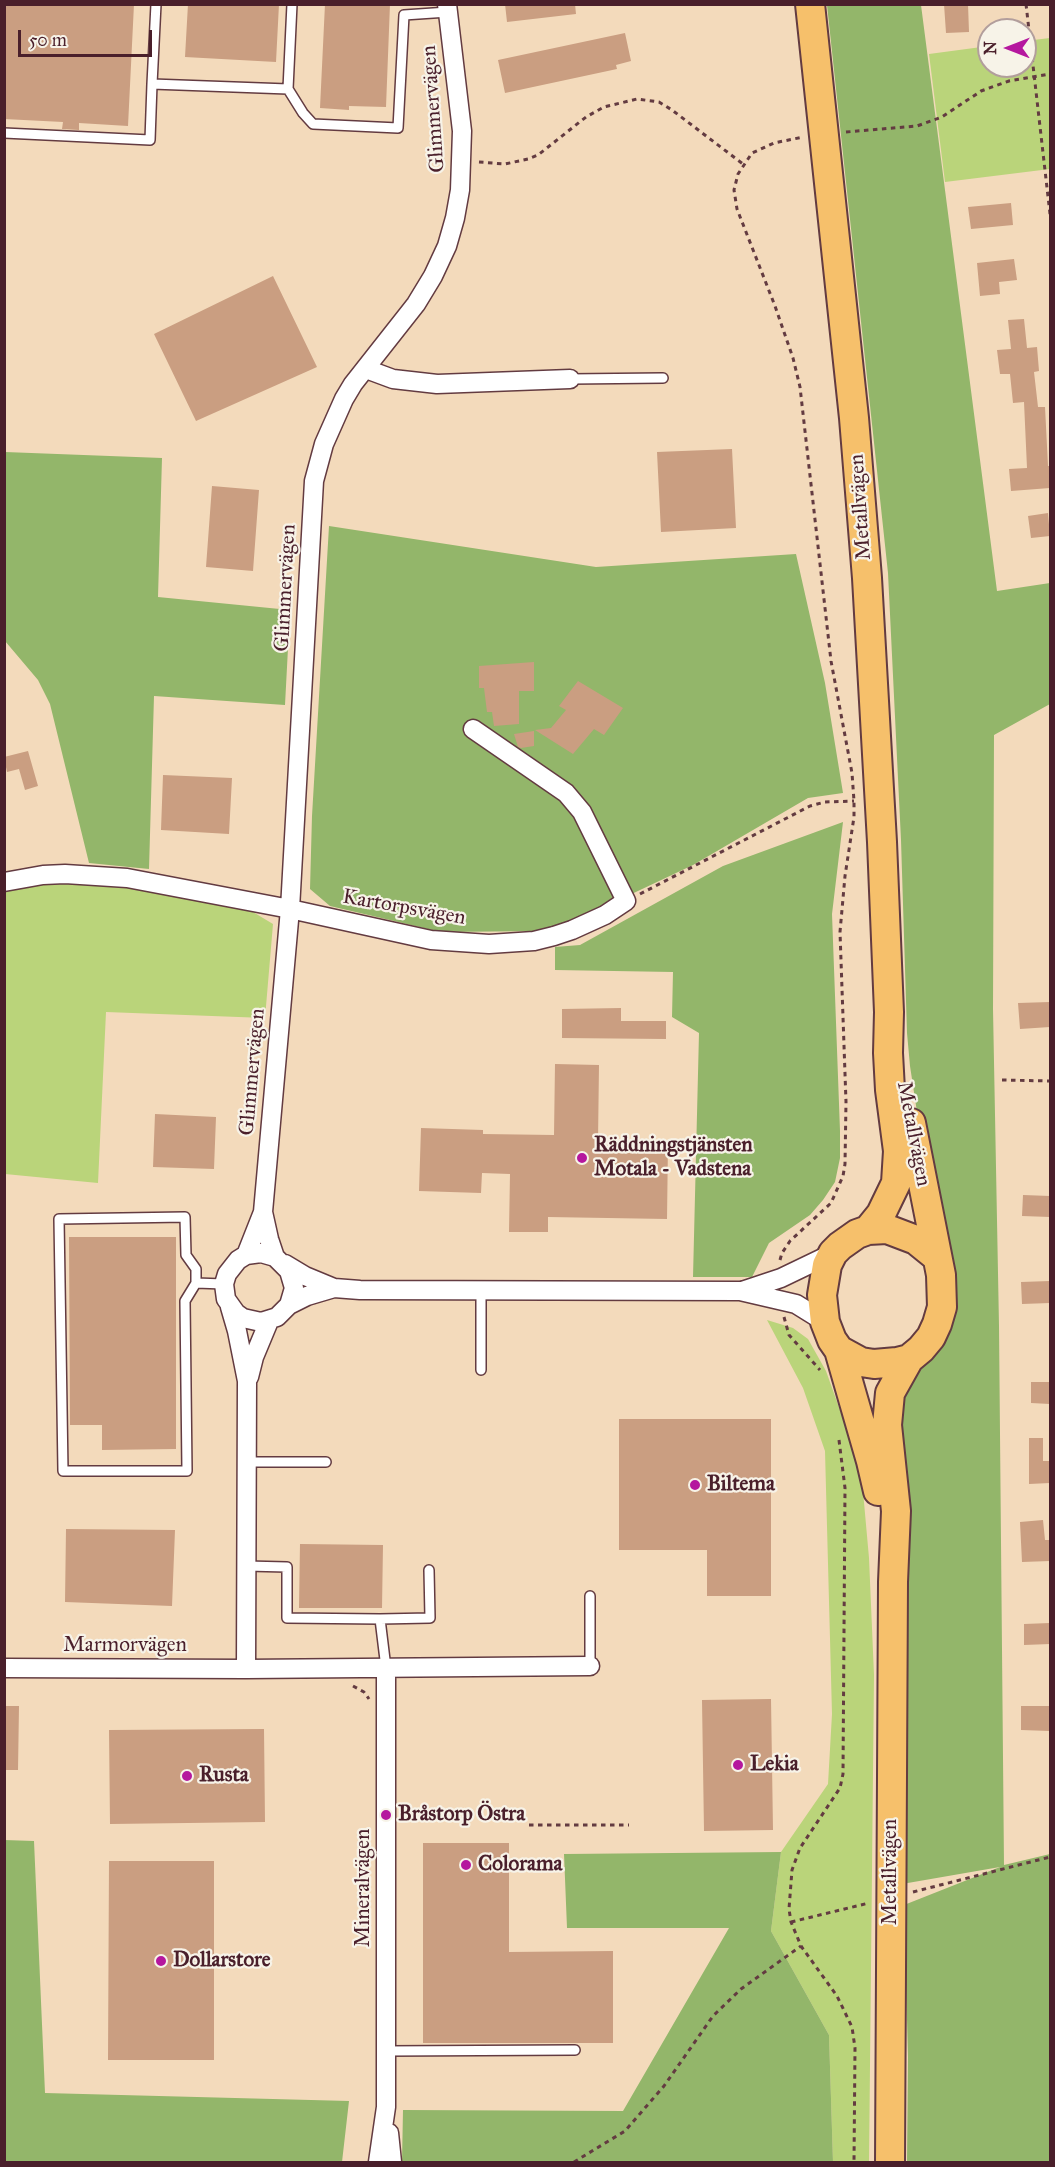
<!DOCTYPE html>
<html>
<head>
<meta charset="utf-8">
<style>
  body { margin:0 }
  #map { position:relative; width:1055px; height:2167px; overflow:hidden; background:#f3dabb; font-family:"IM FELL Great Primer",serif }
  canvas { display:block }
  .frame { position:absolute; inset:0; border:6px solid #4a1f2b; pointer-events:none }
  .north { position:absolute; left:977px; top:18px; width:60px; height:60px; box-sizing:border-box; background:#f7f3e8; border:2px solid #b29e9c; border-radius:50%; rotate:270deg; font-size:16px; font-weight:700; line-height:24px; text-align:center; color:#4a1f2b }
  .north::after { content:''; display:block; margin:auto; width:21px; height:27px; background:#b5179e; clip-path:polygon(50% 0,100% 100%,50% 72%,0 100%) }
  .scale { position:absolute; left:18px; top:30px; width:134px; height:27px; box-sizing:border-box; border:3px solid #4a1f2b; border-top:0; padding-left:8px; font-size:18px; line-height:21px; white-space:nowrap; color:#4a1f2b; -webkit-text-stroke:4px #f7f3e8; paint-order:stroke }
</style>
</head>
<body>
<div id="map">
<canvas width="1055" height="2167"></canvas>
<div class="frame"></div>
<div class="north">N</div>
<div class="scale">50 m</div>
</div>
<script>
const g = document.querySelector('canvas').getContext('2d');
g.lineJoin = 'round';
function fillPath(path, color) {
  g.fillStyle = color;
  g.fill(path, 'evenodd');
}
function poly(rows) {
  const path = new Path2D();
  for (const r of rows) {
    path.moveTo(r[0], r[1]);
    for (let i = 2; i < r.length; i += 2) path.lineTo(r[i], r[i + 1]);
  }
  return path;
}
function trace(path, color, width, dash) {
  g.strokeStyle = color;
  g.lineWidth = width;
  g.lineCap = dash ? 'butt' : 'round';
  g.setLineDash(dash || []);
  g.stroke(path);
}
function drawText(font, color, halo, rows, align = 'center') {
  g.font = font + ' "IM FELL Great Primer",serif';
  g.lineWidth = 4.5;
  g.setLineDash([]);
  g.textBaseline = 'middle';
  g.strokeStyle = halo;
  g.fillStyle = color;
  for (const [text, x, y, turn = 0] of rows) {
    g.save();
    g.translate(x, y);
    g.rotate((+turn || 0) * Math.PI / 180);
    g.textAlign = isNaN(turn) ? turn : align;
    if (halo) g.strokeText(text, 0, 0);
    g.fillText(text, 0, 0);
    g.restore();
  }
}
const green = poly([
  [1050,38,1050,169,945,182,929,54,989,46,989,66,1025,66,1025,41],
  [82,869,223,894,273,924,265,1018,106,1012,98,1183,5,1174,4,885],
  [767,1320,793,1328,808,1339,826,1371,861,1469,869,1558,874,1675,869,2162,833,2162,829,2035,771,1931,781,1852,828,1784,832,1714,825,1451,803,1388]
]);
const forest = poly([
  [827,5,921,5,997,591,1050,583,1050,704,994,735,993,1009,999,1326,1004,1865,1050,1854,1050,2162,907,2162,908,2057,904,1905,1000,1867,902,1884,895,1416,904,1390,941,1343,924,1158,910,1066,907,1033,901,840,888,573],
  [5,452,162,458,158,597,290,610,285,705,154,696,149,869,89,863,50,704,38,680,5,641],
  [329,526,596,567,796,554,825,683,843,793,808,798,693,865,621,899,544,931,441,932,330,906,310,889,312,816],
  [843,822,832,914,840,1131,840,1158,835,1182,823,1200,810,1215,769,1243,752,1277,693,1277,699,1033,672,1017,673,972,555,970,555,947,580,945,723,866],
  [4,1840,34,1841,45,2093,349,2101,342,2162,5,2162],
  [781,1852,771,1931,829,2035,833,2162,402,2162,403,2110,623,2111,729,1928,567,1928,564,1854]
]);
const building = poly([
  [4,4,134,4,128,126,79,123,79,130,62,129,63,122,4,119],
  [188,4,279,4,276,62,185,57],
  [325,4,390,4,386,107,349,106,349,110,320,108],
  [505,4,575,4,576,14,507,22],
  [944,4,968,4,969,32,946,33],
  [625,33,631,61,616,65,617,69,505,93,498,60],
  [1011,203,1013,225,971,229,968,207],
  [1014,259,1017,280,999,282,1000,294,980,296,977,263],
  [273,276,317,367,196,421,154,334],
  [1024,319,1027,348,1037,347,1039,371,1034,372,1038,407,1045,407,1048,466,1050,466,1050,488,1011,491,1009,469,1027,468,1024,402,1013,403,1010,374,1000,374,997,350,1011,349,1008,320],
  [732,449,736,528,661,532,657,452],
  [212,486,259,490,253,571,206,567],
  [1048,513,1050,536,1031,538,1028,516],
  [534,662,534,691,519,691,519,724,494,726,492,712,487,712,484,688,479,688,479,666],
  [578,681,623,708,604,735,594,729,573,754,535,730,551,728,566,710,559,706],
  [534,731,534,746,521,748,518,747,514,734],
  [28,751,38,786,25,790,19,769,7,772,4,757],
  [163,775,232,778,229,834,161,830],
  [1050,1002,1050,1027,1020,1029,1018,1003],
  [621,1008,621,1021,666,1021,666,1039,562,1038,562,1009],
  [555,1064,599,1065,598,1141,668,1142,667,1219,548,1217,548,1232,509,1232,510,1174,482,1173,481,1193,419,1191,421,1128,483,1130,483,1134,554,1135],
  [155,1114,216,1117,214,1169,153,1167],
  [1023,1195,1050,1196,1050,1217,1022,1216],
  [69,1237,176,1237,176,1449,102,1450,102,1425,70,1425],
  [1050,1281,1050,1303,1022,1304,1021,1282],
  [1031,1382,1050,1382,1050,1404,1031,1403],
  [619,1419,771,1419,771,1596,707,1596,707,1550,619,1550],
  [1029,1438,1043,1438,1043,1461,1050,1461,1050,1483,1029,1484],
  [1043,1520,1045,1540,1050,1540,1050,1561,1022,1562,1020,1522],
  [66,1529,175,1530,172,1606,65,1602],
  [300,1544,383,1545,382,1608,299,1608],
  [1050,1623,1050,1644,1024,1645,1024,1624],
  [771,1699,773,1830,704,1831,702,1700],
  [4,1706,19,1706,18,1770,4,1770],
  [1021,1706,1050,1706,1050,1731,1021,1730],
  [264,1729,265,1822,110,1824,109,1730],
  [423,1843,509,1843,509,1952,613,1951,613,2043,423,2043],
  [109,1861,214,1861,214,2060,108,2060]
]);
const path = poly([
  [1026,4,1050,214],
  [846,132,917,126,942,117,981,91,1009,81,1050,74],
  [479,162,505,164,528,159,538,155,586,117,604,107,637,99,659,102,672,110,743,164],
  [640,894,810,806,825,802,854,801],
  [1002,1080,1050,1081],
  [780,1260,782,1253,790,1241,831,1203,843,1176,845,1164,846,1102,840,932,845,876,854,817,854,801,852,773,831,661,800,387,793,358,775,306,737,209,734,190,738,174,752,153,774,143,803,137],
  [784,1317,789,1335,820,1370],
  [839,1440,845,1488,843,1774,840,1788,800,1848,792,1870,789,1909,791,1922,801,1946,837,1996,852,2027,855,2048,854,2162],
  [353,1686,364,1692,369,1699],
  [529,1825,629,1825],
  [913,1892,1050,1857],
  [791,1922,869,1903],
  [574,2162,625,2131,664,2086,713,2016,741,1989,801,1946]
]);
const lane = poly([
  [292,4,288,89,303,113,313,124,398,128,404,15,448,12],
  [152,84,156,4],
  [4,133,150,140,152,84,288,89],
  [570,379,663,378],
  [196,1283,185,1301,187,1471,63,1471,59,1219,185,1217,186,1255,196,1269,196,1283,224,1284],
  [481,1291,481,1370],
  [247,1462,326,1462],
  [246,1566,287,1567,287,1618,380,1619,386,1668],
  [380,1619,430,1618,429,1570],
  [590,1666,590,1596],
  [386,2051,575,2050]
]);
const street = poly([
  [366,369,393,379,437,384,570,379],
  [4,882,43,875,65,874,127,878,290,909,431,940,489,944,534,941,554,936,572,930,605,915,626,901,582,812,566,793,473,729],
  [246,1255,263,1212],
  [275,1257,261,1253,246,1255,238,1260,227,1274,224,1284,226,1299,236,1313,243,1318,261,1322,277,1317,289,1305,294,1288,289,1271,275,1257,269,1239,263,1212,290,909,314,481,324,444,344,399,353,384,416,304,433,276,447,246,455,218,460,190,462,131,447,4],
  [285,1264,305,1276,334,1288,360,1290,740,1291,796,1304,825,1322],
  [742,1291,781,1278,833,1253],
  [289,1305,307,1296,334,1288],
  [230,1307,237,1331,247,1381,246,1669],
  [249,1377,254,1357,269,1321],
  [4,1668,246,1669,590,1666],
  [389,2133,392,2162],
  [378,2162,386,2107,386,1668]
]);
const primary = poly([
  [810,4,854,418,867,578,882,842,889,1012,888,1053,890,1090,898,1151,896,1183,881,1214,868,1230],
  [911,1123,941,1275,942,1307,937,1324,931,1337,921,1349,909,1359,897,1362,874,1364,861,1362,839,1350,832,1340,825,1322,822,1295,827,1265,833,1253,840,1246,857,1234,868,1230,887,1229,916,1240,937,1257],
  [839,1350,871,1461,878,1491],
  [890,2162,893,1582,896,1511,887,1425,890,1393,909,1359]
]);
const markers = [
  [582,1158,6,"#b5179e"],
  [695,1485,6,"#b5179e"],
  [738,1765,6,"#b5179e"],
  [187,1776,6,"#b5179e"],
  [386,1815,6,"#b5179e"],
  [466,1865,6,"#b5179e"],
  [161,1961,6,"#b5179e"]
];
const streetNames = [
  ["Glimmervägen",434,109,-94],
  ["Metallvägen",861,507,-94],
  ["Glimmervägen",286,588,-87],
  ["Kartorpsvägen",404,908,10],
  ["Glimmervägen",253,1072,-85],
  ["Metallvägen",913,1134,79],
  ["Marmorvägen",125,1646],
  ["Metallvägen",891,1872,-90],
  ["Mineralvägen",364,1888,-90]
];
const poiNames = [
  ["Räddningstjänsten",594,1146],
  ["Motala - Vadstena",594,1170],
  ["Biltema",707,1485],
  ["Lekia",750,1765],
  ["Rusta",199,1776],
  ["Bråstorp Östra",398,1815],
  ["Colorama",478,1865],
  ["Dollarstore",173,1961]
];
fillPath(green, '#bad47a');
fillPath(forest, '#93b66a');
fillPath(building, '#ca9e81');
trace(lane, '#633b41', 12);
trace(street, '#633b41', 21);
trace(primary, '#633b41', 32);
trace(path, '#633b41', 3, [4.5, 4.5]);
trace(lane, '#fff', 9);
trace(street, '#fff', 18);
trace(primary, '#f6c06b', 28);
for (const [x, y, r, color] of markers) {
  const dot = new Path2D();
  dot.arc(x, y, r, 0, 2 * Math.PI);
  g.fillStyle = color;
  g.fill(dot);
  trace(dot, '#f7f3e8', 2);
}
drawText('21px', '#4a1f2b', '#f7f3e8', streetNames);
drawText('bold 21px', '#4a1f2b', '#f7f3e8', poiNames, 'left');
</script>
</body>
</html>
